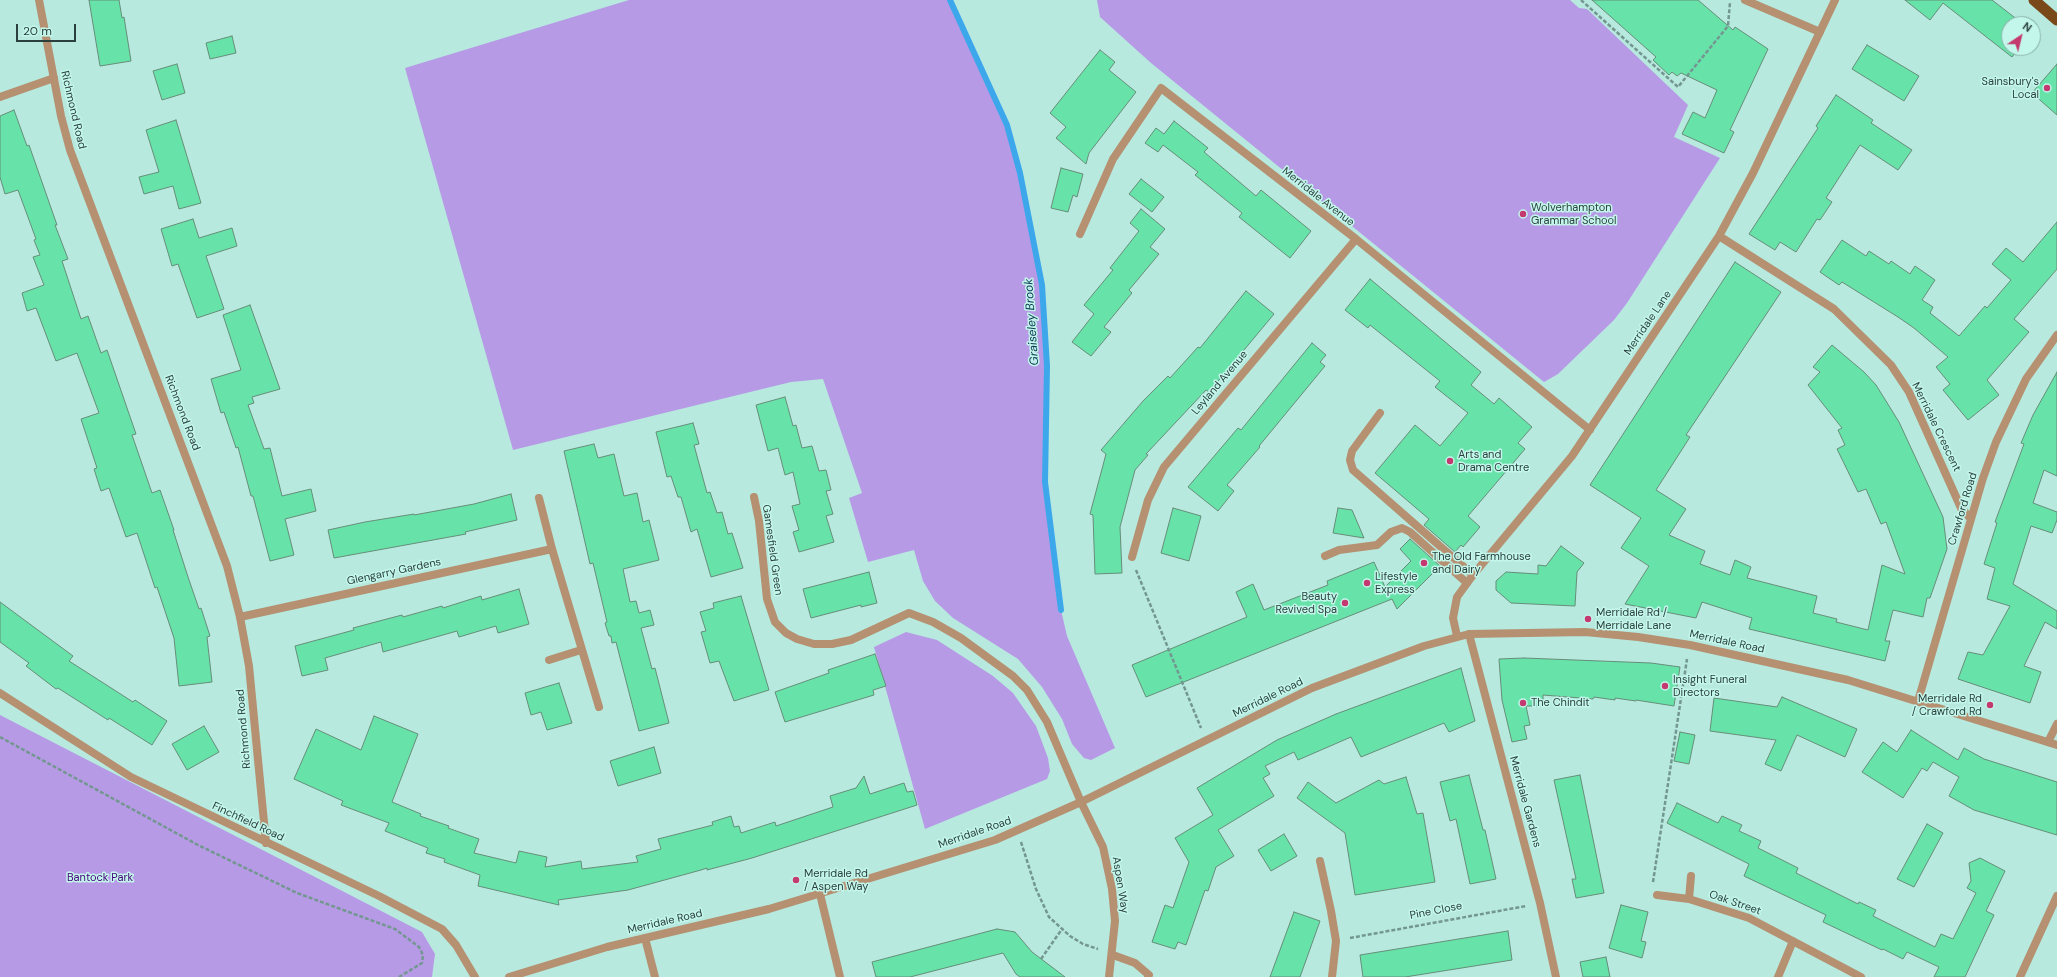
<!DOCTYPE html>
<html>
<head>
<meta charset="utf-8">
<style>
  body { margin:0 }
  #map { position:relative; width:2057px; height:977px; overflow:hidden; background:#b7e9df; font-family:"DM Sans",sans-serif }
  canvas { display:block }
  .north { position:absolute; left:2001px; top:16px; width:40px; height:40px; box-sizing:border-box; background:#c4f7ec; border:1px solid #87aea6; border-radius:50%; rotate:35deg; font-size:11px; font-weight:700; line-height:16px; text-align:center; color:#2b403c }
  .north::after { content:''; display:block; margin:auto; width:14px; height:18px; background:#c4396f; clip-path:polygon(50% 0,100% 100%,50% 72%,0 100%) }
  .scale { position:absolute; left:16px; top:24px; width:60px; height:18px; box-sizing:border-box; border:2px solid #2b403c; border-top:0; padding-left:5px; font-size:12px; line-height:14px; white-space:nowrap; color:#2b403c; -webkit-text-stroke:3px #c4f7ec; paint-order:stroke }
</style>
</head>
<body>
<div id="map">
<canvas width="2057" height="977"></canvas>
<div class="north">N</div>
<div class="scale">20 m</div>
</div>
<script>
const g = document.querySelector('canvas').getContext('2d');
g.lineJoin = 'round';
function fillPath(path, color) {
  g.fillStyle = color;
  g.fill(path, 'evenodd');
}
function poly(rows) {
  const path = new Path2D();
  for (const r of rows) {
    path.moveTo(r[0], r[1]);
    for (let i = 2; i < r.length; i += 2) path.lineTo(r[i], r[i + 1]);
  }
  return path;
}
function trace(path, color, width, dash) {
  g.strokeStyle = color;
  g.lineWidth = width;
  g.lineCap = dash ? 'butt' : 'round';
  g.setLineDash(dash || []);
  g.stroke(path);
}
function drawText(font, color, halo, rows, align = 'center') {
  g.font = font + ' "DM Sans",sans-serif';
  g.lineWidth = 3;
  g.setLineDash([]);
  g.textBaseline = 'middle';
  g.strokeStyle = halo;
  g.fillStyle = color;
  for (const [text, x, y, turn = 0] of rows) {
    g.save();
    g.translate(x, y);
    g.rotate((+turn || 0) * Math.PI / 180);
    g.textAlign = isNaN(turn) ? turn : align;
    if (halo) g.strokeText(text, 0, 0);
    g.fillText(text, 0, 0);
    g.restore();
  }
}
const green = poly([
  [629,0,950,0,1007,125,1020,173,1042,285,1047,366,1045,482,1061,610,1067,636,1115,748,1091,760,1084,758,1072,744,1062,719,1042,687,1018,659,953,618,935,601,923,581,914,550,868,562,849,498,862,493,823,379,791,382,513,450,405,68],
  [1097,0,1570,0,1579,8,1587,9,1688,105,1674,137,1720,158,1627,303,1614,320,1558,374,1544,382,1151,63,1100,17],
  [906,632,937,640,993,676,1013,693,1036,726,1048,758,1050,771,1047,779,925,829,874,647],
  [0,715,422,932,435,954,432,977,0,977]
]);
const stream = poly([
  [950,0,1007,125,1020,173,1042,285,1047,366,1045,482,1061,610]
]);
const building = poly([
  [89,0,119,0,122,18,124,17,131,61,100,66,89,0],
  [1592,0,1698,0,1733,30,1735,27,1768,49,1730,130,1734,132,1724,153,1682,134,1693,112,1705,118,1717,90,1681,73,1677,76,1672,72,1669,75,1653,60,1656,57,1592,0],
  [1905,0,1992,0,2023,24,2009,24,2009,48,2019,48,2012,57,1943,3,1930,20,1905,0],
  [232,36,236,53,210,59,206,43,232,36],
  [1867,45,1919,76,1904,101,1852,69,1867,45],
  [1100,50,1115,62,1109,70,1136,92,1089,153,1086,164,1056,138,1066,127,1050,113,1100,50],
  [177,64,185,93,162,100,153,71,177,64],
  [2057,64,2057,115,2032,93,2057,64],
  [1836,95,1873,120,1871,123,1912,150,1898,170,1860,145,1826,198,1832,202,1820,220,1817,219,1796,252,1780,242,1775,250,1749,234,1818,128,1816,126,1836,95],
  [14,110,27,146,29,145,57,225,55,225,68,259,62,261,81,319,88,316,101,353,107,350,136,434,132,435,152,493,160,490,174,530,173,530,188,577,199,609,201,608,210,636,207,637,212,682,179,686,174,638,157,587,155,588,137,533,126,537,109,488,101,491,94,469,97,468,81,419,99,413,77,353,56,361,36,308,27,311,22,293,44,285,33,257,40,255,34,240,36,239,18,190,5,194,0,177,0,116,14,110],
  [176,120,201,203,179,209,173,186,144,194,139,177,159,172,146,130,176,120],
  [1174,121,1208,148,1204,152,1256,196,1261,190,1311,231,1290,258,1239,217,1242,213,1195,175,1198,172,1163,145,1158,152,1145,143,1156,128,1164,134,1174,121],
  [1061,168,1083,174,1077,197,1073,195,1068,212,1051,208,1061,168],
  [1141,179,1164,197,1152,212,1129,194,1141,179],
  [1141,209,1165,229,1150,247,1159,254,1129,290,1132,293,1104,327,1111,332,1091,356,1072,342,1094,314,1084,305,1113,270,1110,268,1139,231,1130,223,1141,209],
  [193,219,199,238,232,228,237,246,206,256,224,309,197,318,178,264,172,266,161,229,193,219],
  [2057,222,2057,269,2014,319,2029,332,1987,380,1999,395,1968,420,1943,390,1950,384,1936,367,1948,357,1914,328,1898,317,1842,282,1839,285,1820,272,1842,240,1866,256,1869,251,1889,264,1891,261,1910,274,1915,266,1935,280,1922,300,1933,307,1930,313,1959,336,1985,306,1987,308,2011,280,1992,264,2006,248,2023,262,2057,222],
  [1735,262,1781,292,1686,435,1690,437,1656,490,1686,509,1669,535,1705,551,1700,564,1730,575,1735,560,1751,567,1747,578,1817,596,1813,613,1837,619,1836,622,1868,630,1882,565,1905,574,1886,522,1881,524,1866,489,1858,492,1837,449,1845,445,1838,430,1842,428,1808,385,1820,372,1813,367,1832,345,1864,372,1876,385,1899,422,1943,517,1947,549,1930,598,1927,598,1923,617,1893,610,1885,641,1890,641,1885,661,1749,629,1752,618,1702,602,1696,618,1625,604,1649,566,1621,548,1641,518,1590,485,1735,262],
  [1370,279,1481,372,1471,385,1494,404,1499,398,1532,427,1518,443,1525,449,1468,516,1480,527,1463,547,1461,545,1455,552,1424,525,1429,519,1375,473,1415,425,1440,446,1468,413,1435,387,1440,381,1370,325,1368,328,1345,310,1370,279],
  [1246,291,1274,314,1209,392,1206,390,1146,454,1148,455,1135,470,1120,527,1122,573,1095,574,1093,515,1090,514,1106,454,1101,450,1143,401,1168,376,1170,378,1198,347,1200,348,1246,291],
  [250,305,280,389,252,397,254,403,248,405,264,449,270,448,282,496,311,489,316,511,285,519,294,555,270,561,253,496,251,496,238,447,236,448,224,412,221,413,211,379,241,370,223,315,250,305],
  [1312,343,1326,355,1320,362,1325,366,1259,446,1260,447,1227,485,1234,491,1218,511,1188,487,1238,428,1241,430,1312,343],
  [2057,372,2057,476,2044,470,2033,503,2057,512,2057,520,2052,533,2031,526,2013,584,2057,611,2057,629,2045,622,2024,666,2041,672,2030,703,1958,679,1968,652,1983,655,2010,606,1987,599,1995,568,1984,564,1997,523,1995,522,2024,444,2021,443,2033,415,2057,372],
  [785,397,793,426,796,425,802,448,812,446,819,471,826,470,831,490,826,491,833,514,826,516,834,542,799,552,793,532,799,530,792,506,800,504,793,472,785,475,778,448,768,451,756,405,785,397],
  [693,423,699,444,694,445,707,493,710,492,717,513,722,512,728,534,732,533,743,568,711,577,697,529,691,532,681,497,678,497,671,476,667,477,656,432,693,423],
  [594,444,598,458,614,454,624,496,637,493,643,522,649,520,659,560,623,569,630,602,636,601,639,613,650,610,654,625,641,628,652,669,655,668,669,723,639,731,616,642,612,643,611,636,609,636,605,623,607,622,593,563,590,564,564,451,594,444],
  [511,494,517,520,465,532,466,534,334,558,328,530,365,522,414,514,414,515,474,504,511,494],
  [1173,508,1201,516,1189,561,1161,553,1173,508],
  [1338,508,1352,510,1364,538,1333,533,1338,508],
  [1410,539,1440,566,1397,609,1392,599,1146,697,1132,665,1247,617,1236,592,1253,584,1264,610,1328,585,1327,581,1374,562,1385,587,1411,561,1400,549,1410,539],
  [1561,546,1584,563,1577,572,1575,606,1511,603,1496,590,1496,581,1506,572,1538,574,1538,565,1546,566,1561,546],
  [869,572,877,603,861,607,861,605,811,618,803,589,869,572],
  [519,589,529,624,498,633,496,626,459,637,457,631,383,652,381,642,325,658,328,670,302,676,295,646,354,630,353,628,402,615,403,617,442,606,443,608,481,596,482,600,519,589],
  [741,596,769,690,734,701,719,661,710,663,701,632,706,631,700,612,714,608,713,603,741,596],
  [0,602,73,656,69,661,133,702,135,700,167,721,152,745,109,718,108,720,58,688,56,689,26,666,29,663,0,642,0,602],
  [875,654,886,686,873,690,874,695,785,722,775,692,829,673,828,670,875,654],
  [1524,658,1651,663,1680,667,1674,706,1636,700,1636,701,1615,698,1615,700,1594,697,1593,699,1543,695,1543,706,1526,706,1530,725,1524,726,1527,739,1512,742,1502,700,1499,659,1524,658],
  [1461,668,1475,721,1449,732,1444,723,1361,757,1351,737,1298,760,1294,752,1265,766,1270,774,1263,778,1274,796,1218,830,1234,856,1216,867,1208,891,1205,890,1186,945,1178,942,1175,949,1152,942,1165,905,1173,908,1189,862,1175,838,1213,815,1197,788,1277,740,1336,714,1461,668],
  [559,683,572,723,547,730,541,712,531,715,525,693,559,683],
  [1782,697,1857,729,1845,757,1797,735,1781,771,1765,764,1776,740,1710,731,1714,698,1777,707,1782,697],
  [374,716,418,734,392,802,421,814,420,816,449,826,448,828,479,839,474,853,516,863,519,851,547,857,545,867,581,861,582,869,638,862,636,856,661,849,658,839,713,825,712,822,731,816,734,827,739,826,741,833,775,822,776,826,833,807,830,796,856,788,864,776,870,794,904,783,907,792,913,791,917,805,752,858,707,870,707,868,701,870,628,890,558,900,559,905,478,886,480,875,444,862,445,859,426,853,428,848,385,831,389,823,341,805,343,801,294,779,316,729,361,750,374,716],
  [204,726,219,752,187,770,172,744,204,726],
  [1911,730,1958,760,1964,748,1984,759,2057,782,2057,835,1974,810,1949,796,1959,777,1933,762,1927,771,1922,768,1903,798,1862,772,1883,742,1897,752,1911,730],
  [1680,732,1695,735,1689,764,1674,761,1680,732],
  [654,747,661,773,618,786,610,761,654,747],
  [1469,775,1483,830,1485,830,1496,879,1470,884,1456,819,1450,821,1440,782,1469,775],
  [1580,775,1604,893,1576,898,1572,879,1576,879,1554,780,1580,775],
  [1406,777,1417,814,1423,813,1435,882,1355,895,1345,833,1297,798,1308,782,1336,803,1379,780,1384,784,1406,777],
  [1677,803,1718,823,1722,816,1742,825,1739,831,1761,841,1758,848,1798,868,1796,873,1858,904,1859,902,1876,910,1873,916,1935,947,1941,934,1953,939,1976,893,1967,888,1971,881,1969,863,1980,858,2005,871,1986,911,1994,915,1965,977,1934,977,1939,967,1907,952,1903,959,1883,949,1882,950,1823,922,1826,915,1744,876,1749,864,1667,823,1677,803],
  [1927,824,1943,833,1914,887,1897,879,1927,824],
  [1284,834,1297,856,1271,871,1258,850,1284,834],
  [1621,905,1648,912,1641,941,1646,942,1642,958,1609,948,1621,905],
  [1294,912,1320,921,1300,977,1270,977,1294,912],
  [997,929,1015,932,1032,952,1065,977,1020,977,1016,974,1003,953,910,977,876,977,872,962,997,929],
  [1508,931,1512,960,1405,977,1363,977,1360,955,1508,931],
  [1606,957,1610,977,1583,977,1580,962,1606,957]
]);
const path = poly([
  [1581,0,1678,87,1728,26,1730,2],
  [1136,570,1201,728],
  [0,737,198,845,297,893,395,929,419,947,423,955,422,963,399,977],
  [1021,842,1036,889,1049,917,1070,936,1083,944,1098,949],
  [1653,882,1687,659],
  [1350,938,1526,906],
  [1041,959,1062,929]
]);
const service = poly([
  [1745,0,1820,32],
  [1380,413,1352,451,1350,460,1353,470,1473,575],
  [1325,556,1339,550,1377,545,1391,532,1402,528,1410,532,1467,583],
  [1113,955,1135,963,1149,975,1148,977]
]);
const minor = poly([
  [0,97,54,78],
  [1080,234,1113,159,1161,88,1356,239,1590,430],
  [1719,236,1834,309,1891,365,1909,392,1961,508,1971,519],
  [754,497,759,521,767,599,775,622,786,633,797,639,814,644,832,644,851,640,909,613,933,622,961,638,1013,676,1027,690,1047,722,1081,802,1103,847,1112,889,1115,921,1109,977],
  [539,498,552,549,599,707],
  [1132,557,1148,500,1164,467,1356,239],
  [240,617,552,549],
  [1469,634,1540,903,1556,977],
  [1457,636,1453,618,1457,597,1473,575,1572,456,1719,236,1753,173,1835,0],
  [549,660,581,650],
  [1918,701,1983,478,1996,442,2026,379,2057,335],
  [2048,742,2057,724],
  [1320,861,1331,911,1336,941,1332,977],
  [820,894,840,977],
  [1657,895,1689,899,1749,918,1861,977],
  [1689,899,1691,876],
  [645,938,655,977],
  [1778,977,1793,941],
  [2020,977,2057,896]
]);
const tertiary = poly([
  [39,0,61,116,70,150,227,566,240,617,249,666,266,843],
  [0,693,131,777,379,896,442,929,456,945,475,977],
  [509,977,607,947,769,909,995,840,1081,802,1312,688,1424,646,1469,634,1585,632,1638,637,1690,645,1848,680,2057,745]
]);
const trunk = poly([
  [2034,0,2057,20]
]);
const markers = [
  [2047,88,4,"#c4396f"],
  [1523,214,4,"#c4396f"],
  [1450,461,4,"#c4396f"],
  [1424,563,4,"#c4396f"],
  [1367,583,4,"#c4396f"],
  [1345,603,4,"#c4396f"],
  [1588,619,4,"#c4396f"],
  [1665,686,4,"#c4396f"],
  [1523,703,4,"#c4396f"],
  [1990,705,4,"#c4396f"],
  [796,880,4,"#c4396f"]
];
const poiNames = [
  ["Sainsbury's",2039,82,"right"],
  ["Local",2039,95,"right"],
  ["Wolverhampton",1531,208],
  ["Grammar School",1531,221],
  ["Arts and",1458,455],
  ["Drama Centre",1458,468],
  ["The Old Farmhouse",1432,557],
  ["and Dairy",1432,570],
  ["Lifestyle",1375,577],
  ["Express",1375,590],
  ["Beauty",1337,597,"right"],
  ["Revived Spa",1337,610,"right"],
  ["Merridale Rd /",1596,613],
  ["Merridale Lane",1596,626],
  ["Insight Funeral",1673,680],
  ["Directors",1673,693],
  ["Merridale Rd",1982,699,"right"],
  ["/ Crawford Rd",1982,712,"right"],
  ["The Chindit",1531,703],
  ["Merridale Rd",804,874],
  ["/ Aspen Way",804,887]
];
const streetNames = [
  ["Richmond Road",73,110,77],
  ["Merridale Avenue",1318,197,38],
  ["Merridale Lane",1648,323,-56],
  ["Leyland Avenue",1220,383,-50],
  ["Richmond Road",182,413,69],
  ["Merridale Crescent",1936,427,64],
  ["Crawford Road",1963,509,-73],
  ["Gamesfield Green",772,550,82],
  ["Glengarry Gardens",394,572,-12],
  ["Merridale Road",1727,642,12],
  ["Merridale Road",1268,698,-26],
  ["Richmond Road",244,729,-95],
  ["Merridale Gardens",1525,802,75],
  ["Finchfield Road",248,822,25],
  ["Merridale Road",975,833,-19],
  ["Aspen Way",1120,885,81],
  ["Oak Street",1735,903,19],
  ["Pine Close",1436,911,-11],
  ["Merridale Road",665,922,-13]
];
const parkNames = [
  ["Bantock Park",100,878]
];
const waterNames = [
  ["Graiseley Brook",1032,322,-94]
];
fillPath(green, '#b79ae6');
trace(stream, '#3ca7eb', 6);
fillPath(building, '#67e3aa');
trace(building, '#668d78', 1);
trace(path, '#739790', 2.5, [4, 2]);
trace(service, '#b59071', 8);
trace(minor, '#b59071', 8);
trace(tertiary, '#b59071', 8);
trace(trunk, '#79491a', 11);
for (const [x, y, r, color] of markers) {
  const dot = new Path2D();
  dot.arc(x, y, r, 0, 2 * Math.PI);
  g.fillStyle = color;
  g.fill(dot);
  trace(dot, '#c4f7ec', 1.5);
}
drawText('11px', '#2b403c', '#c4f7ec', poiNames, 'left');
drawText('11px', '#2b403c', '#c4f7ec', streetNames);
drawText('11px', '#430077', '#c4f7ec', parkNames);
drawText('italic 12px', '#073450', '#c4f7ec', waterNames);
</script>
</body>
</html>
